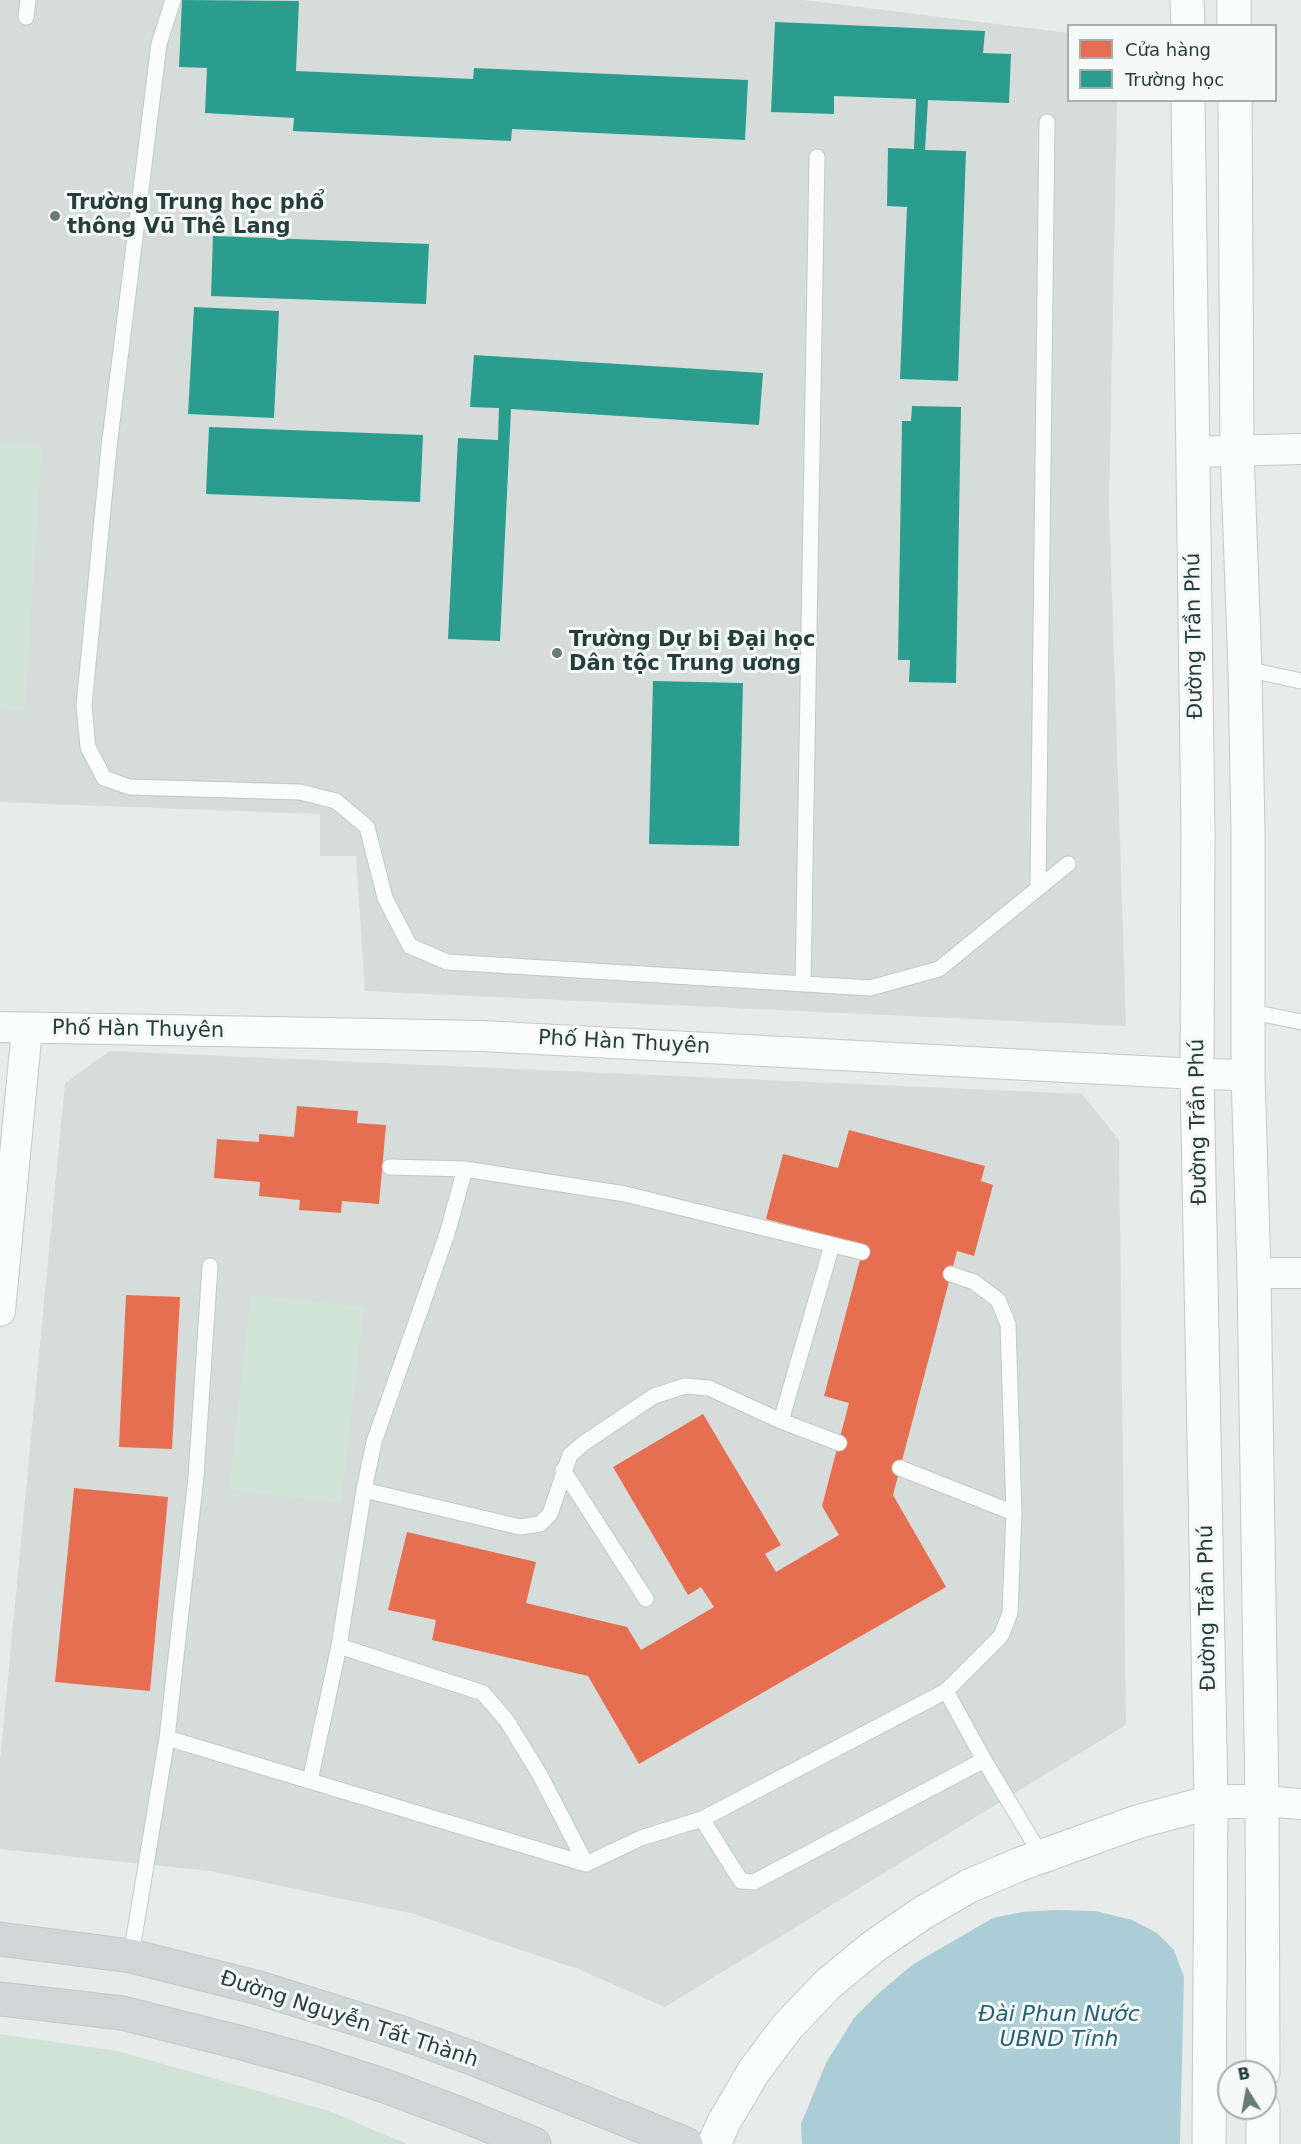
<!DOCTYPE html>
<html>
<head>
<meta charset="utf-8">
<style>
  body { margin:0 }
  #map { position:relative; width:1301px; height:2144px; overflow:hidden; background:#e7ebe9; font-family:"DejaVu Sans",sans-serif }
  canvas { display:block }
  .legend { position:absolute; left:1067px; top:24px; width:210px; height:78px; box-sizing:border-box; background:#f5faf8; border:2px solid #a2afac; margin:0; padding:8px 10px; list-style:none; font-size:18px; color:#253e39 }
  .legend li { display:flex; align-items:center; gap:12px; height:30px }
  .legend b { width:30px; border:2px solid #a2afac }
  .north { position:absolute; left:1217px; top:2060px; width:60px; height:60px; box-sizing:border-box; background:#f5faf8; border:2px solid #a2afac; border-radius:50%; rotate:349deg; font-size:16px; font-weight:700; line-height:24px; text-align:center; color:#253e39 }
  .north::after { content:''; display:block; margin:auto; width:21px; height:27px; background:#697b77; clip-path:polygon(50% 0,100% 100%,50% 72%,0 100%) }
</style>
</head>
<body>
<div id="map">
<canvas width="1301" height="2144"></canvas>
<ul class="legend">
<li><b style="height:16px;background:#e76f51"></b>Cửa hàng</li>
<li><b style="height:16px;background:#2a9d8f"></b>Trường học</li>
</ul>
<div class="north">B</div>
</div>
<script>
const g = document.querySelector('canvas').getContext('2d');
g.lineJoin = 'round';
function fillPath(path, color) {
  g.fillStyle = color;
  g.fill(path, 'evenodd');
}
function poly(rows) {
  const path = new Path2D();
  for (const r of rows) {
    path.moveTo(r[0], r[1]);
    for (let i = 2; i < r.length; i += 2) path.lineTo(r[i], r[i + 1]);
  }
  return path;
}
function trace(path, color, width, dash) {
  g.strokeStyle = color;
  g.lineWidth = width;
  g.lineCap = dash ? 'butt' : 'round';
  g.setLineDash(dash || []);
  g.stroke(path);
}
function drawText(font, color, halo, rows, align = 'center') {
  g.font = font + ' "DejaVu Sans",sans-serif';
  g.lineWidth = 6;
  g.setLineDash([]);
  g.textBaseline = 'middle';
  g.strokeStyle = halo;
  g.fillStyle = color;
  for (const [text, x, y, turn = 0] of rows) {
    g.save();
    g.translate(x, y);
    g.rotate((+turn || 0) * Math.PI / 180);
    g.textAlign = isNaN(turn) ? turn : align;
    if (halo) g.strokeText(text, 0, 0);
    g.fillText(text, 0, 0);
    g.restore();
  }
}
const built = poly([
  [0,0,803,0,1068,33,1068,100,1117,101,1109,504,1126,1026,365,991,356,856,320,856,320,814,0,802],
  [110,1051,1082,1094,1119,1140,1126,1725,665,2007,578,1969,414,1914,210,1871,0,1849,0,1761,65,1083]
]);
const green = poly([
  [0,443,42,445,25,710,0,709],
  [251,1295,364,1307,341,1503,229,1490],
  [0,2034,117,2051,329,2111,407,2144,0,2144]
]);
const water = poly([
  [1055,1910,1095,1911,1132,1920,1157,1933,1174,1950,1184,1977,1180,2144,802,2144,801,2124,826,2063,854,2018,880,1992,912,1965,993,1918,1022,1912]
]);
const shops = poly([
  [297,1106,358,1111,357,1123,386,1125,379,1204,342,1201,341,1213,299,1210,300,1200,259,1196,260,1182,214,1178,217,1139,259,1142,259,1134,294,1137],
  [849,1130,985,1166,981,1181,993,1185,974,1256,957,1251,893,1495,946,1587,639,1764,588,1676,432,1640,436,1620,388,1610,407,1532,536,1562,526,1603,627,1627,641,1650,714,1607,701,1587,688,1595,613,1467,703,1414,781,1545,765,1554,776,1572,839,1535,822,1506,849,1403,824,1396,864,1245,766,1219,783,1154,838,1168],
  [126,1295,180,1297,172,1449,119,1447],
  [74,1488,168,1497,150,1691,55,1682]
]);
const schools = poly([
  [182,0,299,1,296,71,473,79,474,68,748,80,745,140,512,129,511,141,293,131,294,118,205,113,207,68,179,67],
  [775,22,985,31,983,53,1011,54,1009,103,928,100,925,150,966,151,958,381,900,379,907,207,887,206,888,148,914,149,916,99,834,96,834,114,771,112],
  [213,236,429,244,426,304,211,296],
  [194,307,279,311,274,418,188,414],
  [474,355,763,373,759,425,511,409,500,641,448,639,458,438,498,440,499,408,470,407],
  [912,406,961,407,956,683,909,682,910,660,898,660,902,421,911,421],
  [209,427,423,435,420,502,206,494],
  [653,681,743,683,739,846,649,844]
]);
const service = poly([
  [173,0,159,44,109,447,84,706,88,747,104,778,129,787,300,792,336,801,367,827,385,898,410,946,447,962,870,988,939,969,1068,864],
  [26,17,28,0],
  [1245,669,1301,681],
  [1038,887,1047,122],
  [803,984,817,157],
  [1248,1011,1301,1022],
  [390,1167,465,1169,625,1194,862,1252],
  [951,1274,974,1282,998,1300,1008,1324,1014,1513,1010,1613,1001,1636,946,1691,984,1760,1041,1855],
  [781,1421,839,1443],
  [900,1468,1014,1513],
  [563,1470,646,1599],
  [364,1490,374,1442,447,1234,465,1169],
  [167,1738,586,1864,641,1838,702,1819,946,1691],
  [310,1781,339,1646],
  [702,1819,741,1881,754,1882,984,1760],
  [586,1864,540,1775,507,1721,483,1693,339,1646,364,1490,520,1527,540,1524,550,1514,570,1455,584,1443,654,1396,685,1386,709,1388,781,1421,832,1245],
  [131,1956,167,1738,196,1477,210,1266]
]);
const minor = poly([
  [1192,452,1301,449],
  [0,1027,481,1036,1197,1074,1248,1075],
  [1254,1273,1301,1273],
  [0,1311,27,1029],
  [1262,1801,1301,1804]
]);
const secondary = poly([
  [1187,0,1188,26],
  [1234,0,1234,26],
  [1188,100,1198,832,1197,1074,1211,1802,1209,2144],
  [1235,100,1237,450,1245,669,1248,831,1248,1075,1254,1273,1262,1801,1263,2072],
  [1263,2108,1263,2144],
  [714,2144,724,2122,754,2071,787,2027,828,1984,873,1947,924,1912,969,1886,1018,1865,1137,1822,1211,1802,1262,1801]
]);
const primary = poly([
  [0,1939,131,1956,259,1988,402,2033,472,2058,686,2144],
  [0,1999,122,2013,238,2042,308,2061,385,2086,460,2114,534,2144]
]);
const markers = [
  [55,216,6,"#697b77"],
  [557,653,6,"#697b77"]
];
const poiNames = [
  ["Trường Trung học phổ",67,204],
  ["thông Vũ Thê Lang",67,228],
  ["Trường Dự bị Đại học",569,641],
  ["Dân tộc Trung ương",569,665]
];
const streetNames = [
  ["Đường Trần Phú",1195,636,-91],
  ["Phố Hàn Thuyên",138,1030,1],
  ["Phố Hàn Thuyên",624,1043,3],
  ["Đường Trần Phú",1199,1122,-91],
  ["Đường Trần Phú",1208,1608,-91],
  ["Đường Nguyễn Tất Thành",349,2020,18]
];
const waterNames = [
  ["Đài Phun Nước",1059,2015],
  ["UBND Tỉnh",1059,2040]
];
fillPath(built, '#d5dcd9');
fillPath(green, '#d1e3d7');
fillPath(water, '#abcdd6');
fillPath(shops, '#e76f51');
fillPath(schools, '#2a9d8f');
trace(service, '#c4c8c6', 17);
trace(minor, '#c4c8c6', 32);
trace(secondary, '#c3c9c6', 35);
trace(primary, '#c2cac8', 35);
trace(service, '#fbfcfc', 15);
trace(minor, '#fbfcfc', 30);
trace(secondary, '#fbfcfc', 33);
trace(primary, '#cfd6d5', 33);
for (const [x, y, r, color] of markers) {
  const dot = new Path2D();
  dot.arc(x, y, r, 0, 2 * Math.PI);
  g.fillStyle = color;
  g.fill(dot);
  trace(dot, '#f5faf8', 2);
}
drawText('bold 21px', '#253e39', '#f5faf8', poiNames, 'left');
drawText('21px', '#253e39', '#f5faf8', streetNames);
drawText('italic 22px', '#236276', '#f5faf8', waterNames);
</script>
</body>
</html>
